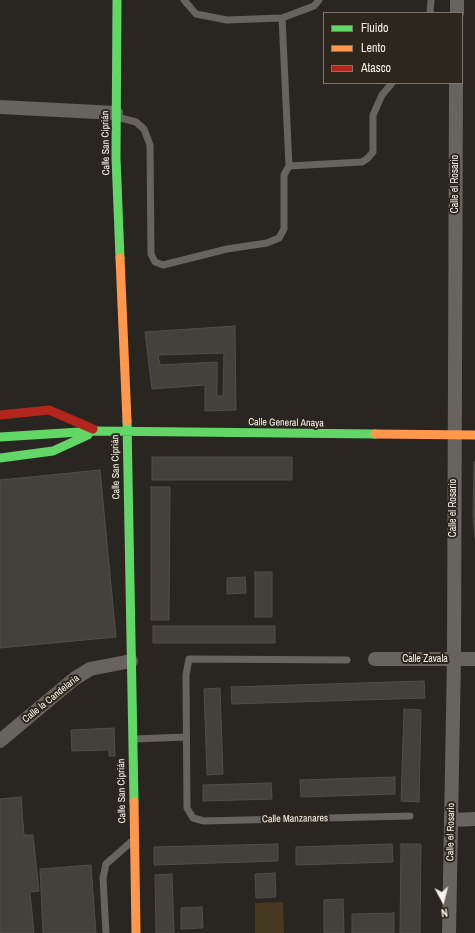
<!DOCTYPE html>
<html>
<head>
<meta charset="utf-8">
<style>
  body { margin:0 }
  #map { position:relative; width:475px; height:933px; overflow:hidden; background:#292520; font-family:"Archivo Narrow",sans-serif }
  canvas { display:block }
  .legend { position:absolute; left:323px; top:12px; width:140px; height:72px; box-sizing:border-box; background:#2d261c; border:1px solid #7d786f; margin:0; padding:5px 7px; list-style:none; font-size:12px; color:#f6f2eb }
  .legend li { display:flex; align-items:center; gap:8px; height:20px }
  .legend b { width:20px; border:1px solid #7d786f }
  .north { position:absolute; left:423px; top:881px; width:40px; height:40px; -webkit-text-stroke:3px #2d261c; paint-order:stroke; rotate:173deg; font-size:11px; font-weight:700; line-height:16px; text-align:center; color:#f6f2eb }
  .north::after { content:''; display:block; margin:auto; width:14px; height:18px; background:#f6f2eb; clip-path:polygon(50% 0,100% 100%,50% 72%,0 100%) }
</style>
</head>
<body>
<div id="map">
<canvas width="475" height="933"></canvas>
<ul class="legend">
<li><b style="height:5px;background:#63d668"></b>Fluido</li>
<li><b style="height:5px;background:#ff974d"></b>Lento</li>
<li><b style="height:5px;background:#b3261e"></b>Atasco</li>
</ul>
<div class="north">N</div>
</div>
<script>
const g = document.querySelector('canvas').getContext('2d');
g.lineJoin = 'round';
function fillPath(path, color) {
  g.fillStyle = color;
  g.fill(path, 'evenodd');
}
function poly(rows) {
  const path = new Path2D();
  for (const r of rows) {
    path.moveTo(r[0], r[1]);
    for (let i = 2; i < r.length; i += 2) path.lineTo(r[i], r[i + 1]);
  }
  return path;
}
function trace(path, color, width, dash) {
  g.strokeStyle = color;
  g.lineWidth = width;
  g.lineCap = dash ? 'butt' : 'round';
  g.setLineDash(dash || []);
  g.stroke(path);
}
function drawText(font, color, halo, rows, align = 'center') {
  g.font = font + ' "Archivo Narrow",sans-serif';
  g.lineWidth = 4;
  g.setLineDash([]);
  g.textBaseline = 'middle';
  g.strokeStyle = halo;
  g.fillStyle = color;
  for (const [text, x, y, turn = 0] of rows) {
    g.save();
    g.translate(x, y);
    g.rotate((+turn || 0) * Math.PI / 180);
    g.textAlign = isNaN(turn) ? turn : align;
    if (halo) g.strokeText(text, 0, 0);
    g.fillText(text, 0, 0);
    g.restore();
  }
}
const green = poly([
  [283,902,284,933,255,933,255,903]
]);
const building = poly([
  [235,326,236,410,205,411,205,385,152,389,145,332,235,326],
  [224,353,223,396,217,396,217,362,160,365,158,355,224,353],
  [152,457,292,457,292,480,152,480,152,457],
  [474,462,475,462,475,538,473,515,474,462],
  [100,470,116,637,0,648,0,480,100,470],
  [151,487,170,487,169,620,151,620,151,487],
  [255,572,272,572,272,617,255,617,255,572],
  [245,577,246,593,227,594,227,578,245,577],
  [153,626,275,626,275,643,153,643,153,626],
  [424,681,425,698,232,704,231,687,424,681],
  [220,688,223,774,207,775,204,689,220,688],
  [404,709,421,710,419,802,401,801,404,709],
  [114,728,115,756,109,756,109,750,72,751,71,730,114,728],
  [395,777,395,794,301,797,300,780,395,777],
  [271,783,272,799,203,801,203,785,271,783],
  [21,797,24,835,33,835,39,891,30,892,34,933,0,933,0,799,21,797],
  [278,844,278,861,154,865,154,847,278,844],
  [392,844,393,862,296,865,296,847,392,844],
  [401,844,421,844,420,933,400,933,401,844],
  [91,865,96,933,43,933,40,869,91,865],
  [275,873,276,897,256,898,255,874,275,873],
  [172,874,174,933,156,933,155,875,172,874],
  [343,899,344,933,324,933,324,900,343,899],
  [202,907,203,928,181,929,181,908,202,907],
  [394,913,394,933,352,933,352,914,394,913]
]);
const lane = poly([
  [184,0,196,14,227,20,282,18,314,6,319,0],
  [430,13,431,0],
  [282,18,289,166],
  [117,117,136,122,144,129,150,145,151,254,155,262,163,265,227,249,267,243,279,238,284,229,284,175,289,166,362,162,368,158,373,152,373,115,382,95,392,83],
  [347,660,189,659,186,675,187,808,193,818,204,821,410,816],
  [134,739,186,737],
  [106,933,103,878,106,864,131,842]
]);
const street = poly([
  [457,13,457,0],
  [0,107,116,113],
  [375,659,475,659],
  [0,741,74,679,90,669,131,661],
  [452,820,475,819],
  [449,933,454,659,456,83]
]);
const fast = poly([
  [117,0,116,158,120,258],
  [127,421,134,802],
  [0,437,96,431,375,434],
  [0,458,53,451,88,435]
]);
const slow = poly([
  [120,258,127,421],
  [375,434,475,435],
  [134,802,136,933]
]);
const jam = poly([
  [0,415,49,410,93,429]
]);
const streetNames = [
  ["Calle San Ciprián",106,143,-91],
  ["Calle el Rosario",455,184,-90],
  ["Calle General Anaya",286,423,1],
  ["Calle San Ciprián",116,467,-91],
  ["Calle el Rosario",453,508,-90],
  ["Calle Zavala",425,659],
  ["Calle la Candelaria",51,699,-39],
  ["Calle San Ciprián",122,791,-91],
  ["Calle Manzanares",295,819,-1],
  ["Calle el Rosario",451,832,-89]
];
fillPath(green, '#473921');
fillPath(building, '#44413d');
trace(building, '#514e49', 1);
trace(lane, '#676460', 7);
trace(street, '#676460', 14);
trace(fast, '#63d668', 9);
trace(slow, '#ff974d', 9);
trace(jam, '#b3261e', 9);
drawText('10px', '#f6f2eb', '#2d261c', streetNames);
</script>
</body>
</html>
